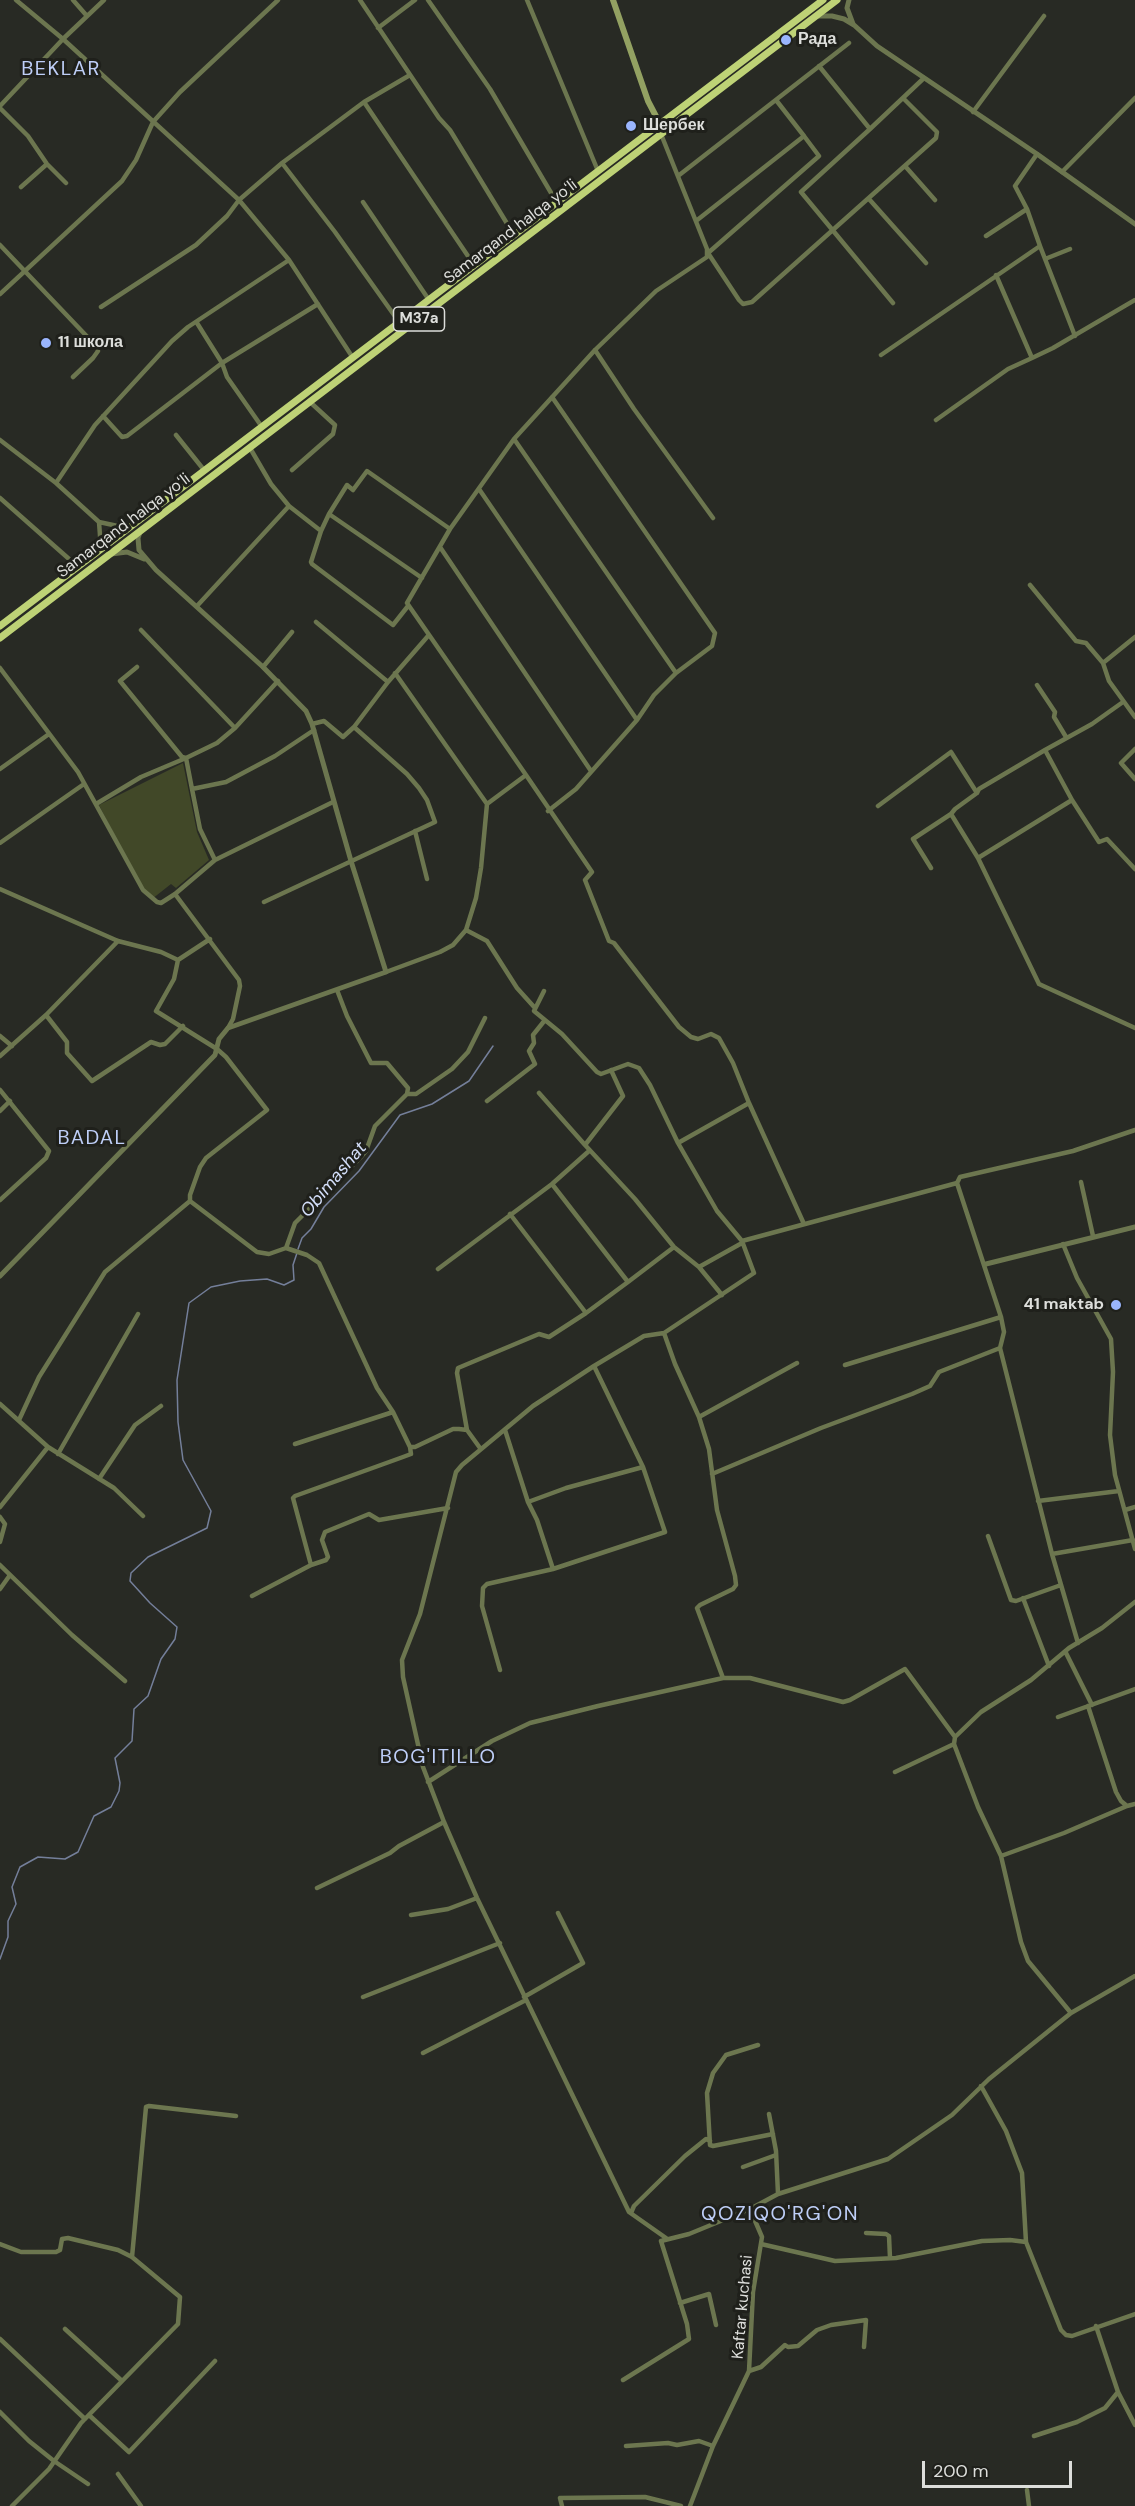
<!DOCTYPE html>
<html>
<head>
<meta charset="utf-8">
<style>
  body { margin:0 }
  #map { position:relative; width:1135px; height:2506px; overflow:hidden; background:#282a24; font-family:"DM Sans",sans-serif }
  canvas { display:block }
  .scale { position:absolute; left:922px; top:2461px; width:150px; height:27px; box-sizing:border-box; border:3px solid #dddedb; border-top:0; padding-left:8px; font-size:18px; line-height:21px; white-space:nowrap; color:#dddedb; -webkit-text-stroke:4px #1f201b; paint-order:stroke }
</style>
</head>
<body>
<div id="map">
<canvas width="1135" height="2506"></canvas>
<div class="scale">200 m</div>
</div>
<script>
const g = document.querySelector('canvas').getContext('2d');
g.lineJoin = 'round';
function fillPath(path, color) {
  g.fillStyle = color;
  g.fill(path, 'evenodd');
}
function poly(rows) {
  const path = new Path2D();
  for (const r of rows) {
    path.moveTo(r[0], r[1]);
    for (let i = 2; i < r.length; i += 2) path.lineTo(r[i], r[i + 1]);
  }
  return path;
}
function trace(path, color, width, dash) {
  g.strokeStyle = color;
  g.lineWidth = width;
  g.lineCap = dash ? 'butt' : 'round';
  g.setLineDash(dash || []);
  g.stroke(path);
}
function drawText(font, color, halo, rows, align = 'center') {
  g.font = font + ' "DM Sans",sans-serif';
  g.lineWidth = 6;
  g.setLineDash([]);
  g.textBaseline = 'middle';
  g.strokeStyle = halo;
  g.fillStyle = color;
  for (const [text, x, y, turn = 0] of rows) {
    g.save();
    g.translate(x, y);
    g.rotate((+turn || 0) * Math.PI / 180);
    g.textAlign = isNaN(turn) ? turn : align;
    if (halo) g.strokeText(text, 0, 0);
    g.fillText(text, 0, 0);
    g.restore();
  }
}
const green = poly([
  [183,763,197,832,209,860,176,888,171,884,152,899,144,893,99,805]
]);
const stream = poly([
  [298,1249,302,1238,311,1229,324,1207,359,1171,400,1115,432,1104,469,1081,493,1046],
  [0,1959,8,1937,8,1921,16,1904,12,1887,20,1867,38,1857,65,1859,78,1852,94,1816,111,1807,119,1791,120,1783,115,1758,132,1741,134,1709,148,1696,161,1659,175,1639,177,1627,150,1603,130,1581,131,1573,148,1557,207,1528,211,1511,183,1460,178,1422,177,1380,189,1303,211,1287,240,1281,267,1279,284,1285,294,1280,293,1265,297,1253]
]);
const minor = poly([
  [16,0,63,39,239,200,289,260,353,358],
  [73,0,87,16],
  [360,0,439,118,450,130,514,235],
  [428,0,490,89,557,203],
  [527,0,598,171],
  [378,28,415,0],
  [819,66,870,129,924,78],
  [776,100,804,136],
  [364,102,474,265],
  [0,106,63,39,104,0],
  [0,108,28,136,47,164,66,183],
  [973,112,1044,16],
  [870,129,801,192,893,303],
  [282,163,335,232,399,322],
  [905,166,935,200],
  [1062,172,1135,98],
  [678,176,849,43],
  [21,187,47,164],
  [869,199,926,263],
  [363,202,429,300],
  [696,221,804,136,819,156,708,253,739,300,743,304,752,302,936,138,937,132,903,98],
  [986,236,1027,209,1015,186,1037,154],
  [0,245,97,347,98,351,93,358,73,377],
  [1040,246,1075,336],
  [1045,259,1070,249],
  [0,294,122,181,136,160,153,122,180,92,278,0],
  [101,307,196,245,227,216,239,200,282,163,364,102,410,75],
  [197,323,222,363,227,377,262,427],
  [595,350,634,409,713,518],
  [881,355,1040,246,1027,209],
  [1032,358,1053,348,1135,300],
  [552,397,715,633,712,646,676,673],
  [103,416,122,437,127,436,222,363,318,304],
  [936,420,1008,369,1032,358,996,275],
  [176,435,204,470],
  [514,439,676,673,654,695,637,720],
  [0,440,56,483,99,522,127,528],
  [292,470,333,434,335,425,310,402],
  [56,483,95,425,172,341,188,327,289,260],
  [479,489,637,720,576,789,548,811],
  [0,498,77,566],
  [289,506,321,531,311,562,312,564,393,625,408,606],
  [329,514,347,485,353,490,367,471,450,529],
  [99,522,101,549],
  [321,531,329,514,422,578],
  [440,547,591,771],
  [1030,585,1076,641,1086,643,1103,663],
  [197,606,289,506,271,484,250,448],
  [316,622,388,682],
  [141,630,235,728],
  [1135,637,1103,663,1109,681,1135,717],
  [137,667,120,681,182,757,186,758,217,743,235,728,278,681],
  [263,667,292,632],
  [0,668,78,772,143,890,157,902,161,903,175,894,215,860,333,802],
  [395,673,487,804],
  [1037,685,1055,712,1054,717,1066,737],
  [1123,702,1092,724,1045,750,1072,800,1099,842,1107,839,1135,869],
  [354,727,388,682,428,636],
  [1135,749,1121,763,1135,779],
  [0,769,49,734],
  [526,775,592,872,585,880,609,941,614,943,679,1027,691,1037,698,1039,711,1034,719,1038,733,1063,749,1103,804,1224],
  [192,789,200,829,215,860],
  [977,793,979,789,1045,750],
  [1072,800,978,858,1039,984,1135,1028],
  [96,804,141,777,186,758,192,789,226,782,275,756,314,730],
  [878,806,951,752,977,793,955,809,951,814,978,858],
  [415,831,427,879],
  [0,843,84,784],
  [931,868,913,839,951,814],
  [0,889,118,941,161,952,178,960],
  [175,894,239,980,240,986,233,1019,228,1028],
  [264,902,435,822,427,800,419,788,407,774,354,727,343,737,324,721,312,724],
  [178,960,210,939],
  [386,972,440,952,453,945,466,930],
  [544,991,534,1011,562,1034,597,1072,601,1074,628,1064,639,1068,650,1085,678,1143],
  [535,1008,517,988,487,941,466,930,476,898,481,868,487,804,526,775,407,603,450,529,514,439,595,350,656,291,707,257,707,249,661,134],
  [46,1015,67,1042,67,1053,92,1081,151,1042,160,1045,165,1044,183,1026],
  [0,1036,12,1046],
  [0,1056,46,1015,118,941],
  [0,1090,49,1151,46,1158,0,1200],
  [539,1093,585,1145,623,1096,611,1070],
  [407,1094,416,1094,452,1069,468,1052,485,1018],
  [487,1101,535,1064,529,1051,534,1043,533,1035,545,1020],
  [0,1111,10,1101],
  [585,1145,635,1199,674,1247,699,1267,722,1295],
  [1081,1182,1093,1236],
  [957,1183,960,1177,1073,1151,1135,1130],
  [552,1184,628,1282,674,1247],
  [190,1201,257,1252,269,1254,286,1248,307,1255,319,1263,377,1388,393,1412,410,1447,415,1447,453,1429,459,1429,467,1430,480,1448],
  [510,1214,586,1313],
  [742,1241,957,1183,1001,1317,1004,1332,1000,1348,1052,1554,1078,1643],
  [1063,1244,1077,1278,1111,1339,1113,1372,1110,1435,1115,1475,1135,1549],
  [286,1248,295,1223,359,1159,366,1151,375,1126,407,1094,408,1088,387,1063,371,1063,347,1016,337,990],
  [699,1267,742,1243],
  [438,1269,552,1184,589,1151],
  [664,1333,675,1364,699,1417,709,1449,717,1510,735,1576,736,1585,733,1589,700,1605,697,1608,723,1678],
  [845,1365,1001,1317],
  [0,1404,48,1447,114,1488,143,1516],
  [699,1417,797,1363],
  [19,1420,39,1377,105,1272,190,1201,190,1195,200,1167,206,1158,267,1110,226,1057,217,1049,156,1011,174,979,178,960],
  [467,1430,457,1373,458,1368,539,1334,549,1337,586,1313,628,1282],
  [505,1430,528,1502,537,1520,553,1569,665,1532,643,1467,594,1366],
  [295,1444,393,1412],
  [58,1454,138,1314],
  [712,1474,821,1428,912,1394,930,1386,939,1372,1000,1348],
  [99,1479,135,1425,161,1406],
  [1038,1501,1119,1491],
  [528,1502,566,1488,643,1467],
  [0,1507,48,1447],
  [1125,1510,1135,1507],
  [0,1517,5,1524,0,1542],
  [988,1536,1011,1600,1016,1601,1061,1585],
  [1052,1554,1133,1540],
  [0,1565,72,1635,125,1681],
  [311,1565,293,1498,295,1496,403,1457,411,1454,410,1447],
  [0,1589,10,1575],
  [252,1596,311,1565,326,1560,328,1557,322,1540,325,1532,369,1514,379,1520,448,1508],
  [1023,1598,1049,1666],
  [1066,1653,1092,1705],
  [500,1670,482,1606,483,1588,487,1584,553,1569],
  [1088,1706,1116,1792,1121,1801,1127,1806,1135,1804],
  [1058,1717,1135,1689],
  [955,1737,981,1712,1031,1680,1069,1648,1102,1628,1135,1602],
  [895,1772,954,1744],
  [428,1782,492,1741,530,1723,598,1706,723,1678,750,1678,843,1702,850,1700,905,1669,955,1737,954,1744,978,1807,1001,1856,1021,1942,1028,1961,1071,2013],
  [1001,1856,1064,1833,1127,1806],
  [317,1888,390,1853,399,1846,444,1822],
  [411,1915,448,1909,477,1898],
  [363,1997,500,1943],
  [524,1997,583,1963,558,1913],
  [758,2045,726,2055,713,2073,707,2093,710,2145,713,2146,773,2134],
  [423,2053,526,2000],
  [981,2086,1006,2131,1022,2173,1026,2242,1061,2330,1066,2335,1072,2336,1135,2314],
  [769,2114,776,2151,778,2194],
  [743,2167,776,2155],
  [631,2213,634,2206,685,2156,706,2139,710,2141],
  [866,2233,886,2234,889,2236,890,2258],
  [666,2238,629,2212,477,1898,444,1822,423,1767,403,1677,402,1660,420,1614,456,1472,462,1465,533,1406,594,1366,644,1336,664,1333,754,1273,742,1241,717,1211,678,1143,749,1103],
  [0,2244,21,2252,56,2252,60,2250,62,2239,68,2238,118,2250,132,2257,180,2297,178,2324,81,2423,49,2469,12,2506],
  [761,2244,835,2261,896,2258,982,2241,1010,2240,1026,2242],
  [132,2257,146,2107,149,2106,236,2116],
  [680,2303,709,2294,716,2325],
  [1096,2326,1118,2392,1135,2425],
  [65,2329,122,2381],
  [0,2339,85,2419],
  [749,2371,761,2367,785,2345,788,2347,798,2346,817,2330,831,2325,866,2320,864,2347],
  [623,2380,689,2339,687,2324,661,2241,689,2234,750,2209,778,2194,888,2159,952,2115,989,2079,1071,2013,1135,1976],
  [0,2412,29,2441,54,2461,88,2484],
  [89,2415,129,2452,215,2361],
  [1034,2436,1077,2422,1105,2408,1118,2392],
  [626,2446,668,2443,677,2445,699,2441,713,2446],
  [118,2474,141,2506],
  [1027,2490,1029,2506],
  [562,2506,560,2498,645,2497,681,2506],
  [690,2506,713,2446,749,2371,753,2292,762,2237,750,2209]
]);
const tertiary = poly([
  [849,0,847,8,853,24],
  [817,16,832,16,844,19,854,25,877,46,1037,154,1135,224],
  [111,554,127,552,144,559],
  [986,1264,1135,1227],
  [0,1276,215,1055,219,1039,228,1028,386,972,351,861,312,724,306,711,263,667,156,570,139,550,138,538,140,532]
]);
const secondary = poly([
  [613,0,648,101,660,124]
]);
const trunk = poly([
  [0,626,823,0],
  [0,638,837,0]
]);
const markers = [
  [786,40,6,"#9ab5fd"],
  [631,126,6,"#9ab5fd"],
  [46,343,6,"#9ab5fd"],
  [1116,1305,6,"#9ab5fd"]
];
const shields = [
  [419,319,51]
];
const shieldNames = [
  ["M37a",419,319]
];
const poiNames = [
  ["Рада",798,40],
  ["Шербек",643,126],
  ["11 школа",58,343],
  ["41 maktab",1104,1305,"right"]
];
const streetNames = [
  ["Samarqand halqa yoʻli",511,232,-37],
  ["Samarqand halqa yoʻli",124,526,-37],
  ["Kaftar kuchasi",743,2307,-85]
];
const waterNames = [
  ["Obimashat",334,1180,-50]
];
const quarterNames = [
  ["BEKLAR",61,70],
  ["BADAL",92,1139],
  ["BOG'ITILLO",438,1758],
  ["QOZIQO'RG'ON",780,2215]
];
fillPath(green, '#414828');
trace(stream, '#747f9a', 1.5);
trace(minor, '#6c764f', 4.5);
trace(tertiary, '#6c764f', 5);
trace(secondary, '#93a162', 6);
trace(trunk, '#bed276', 7);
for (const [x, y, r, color] of markers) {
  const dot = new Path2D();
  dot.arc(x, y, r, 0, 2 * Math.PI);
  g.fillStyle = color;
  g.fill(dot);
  trace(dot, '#1f201b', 2);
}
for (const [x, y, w] of shields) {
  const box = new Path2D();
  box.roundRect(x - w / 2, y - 12, w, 24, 4.5);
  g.fillStyle = '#1f201b';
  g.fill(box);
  trace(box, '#dddedb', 1.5);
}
drawText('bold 15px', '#dddedb', null, shieldNames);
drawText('bold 16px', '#dddedb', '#1f201b', poiNames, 'left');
drawText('16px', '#dddedb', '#1f201b', streetNames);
drawText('italic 18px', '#d3def9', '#1f201b', waterNames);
g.letterSpacing = '1.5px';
drawText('20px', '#becef7', '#1f201b', quarterNames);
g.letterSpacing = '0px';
</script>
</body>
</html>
